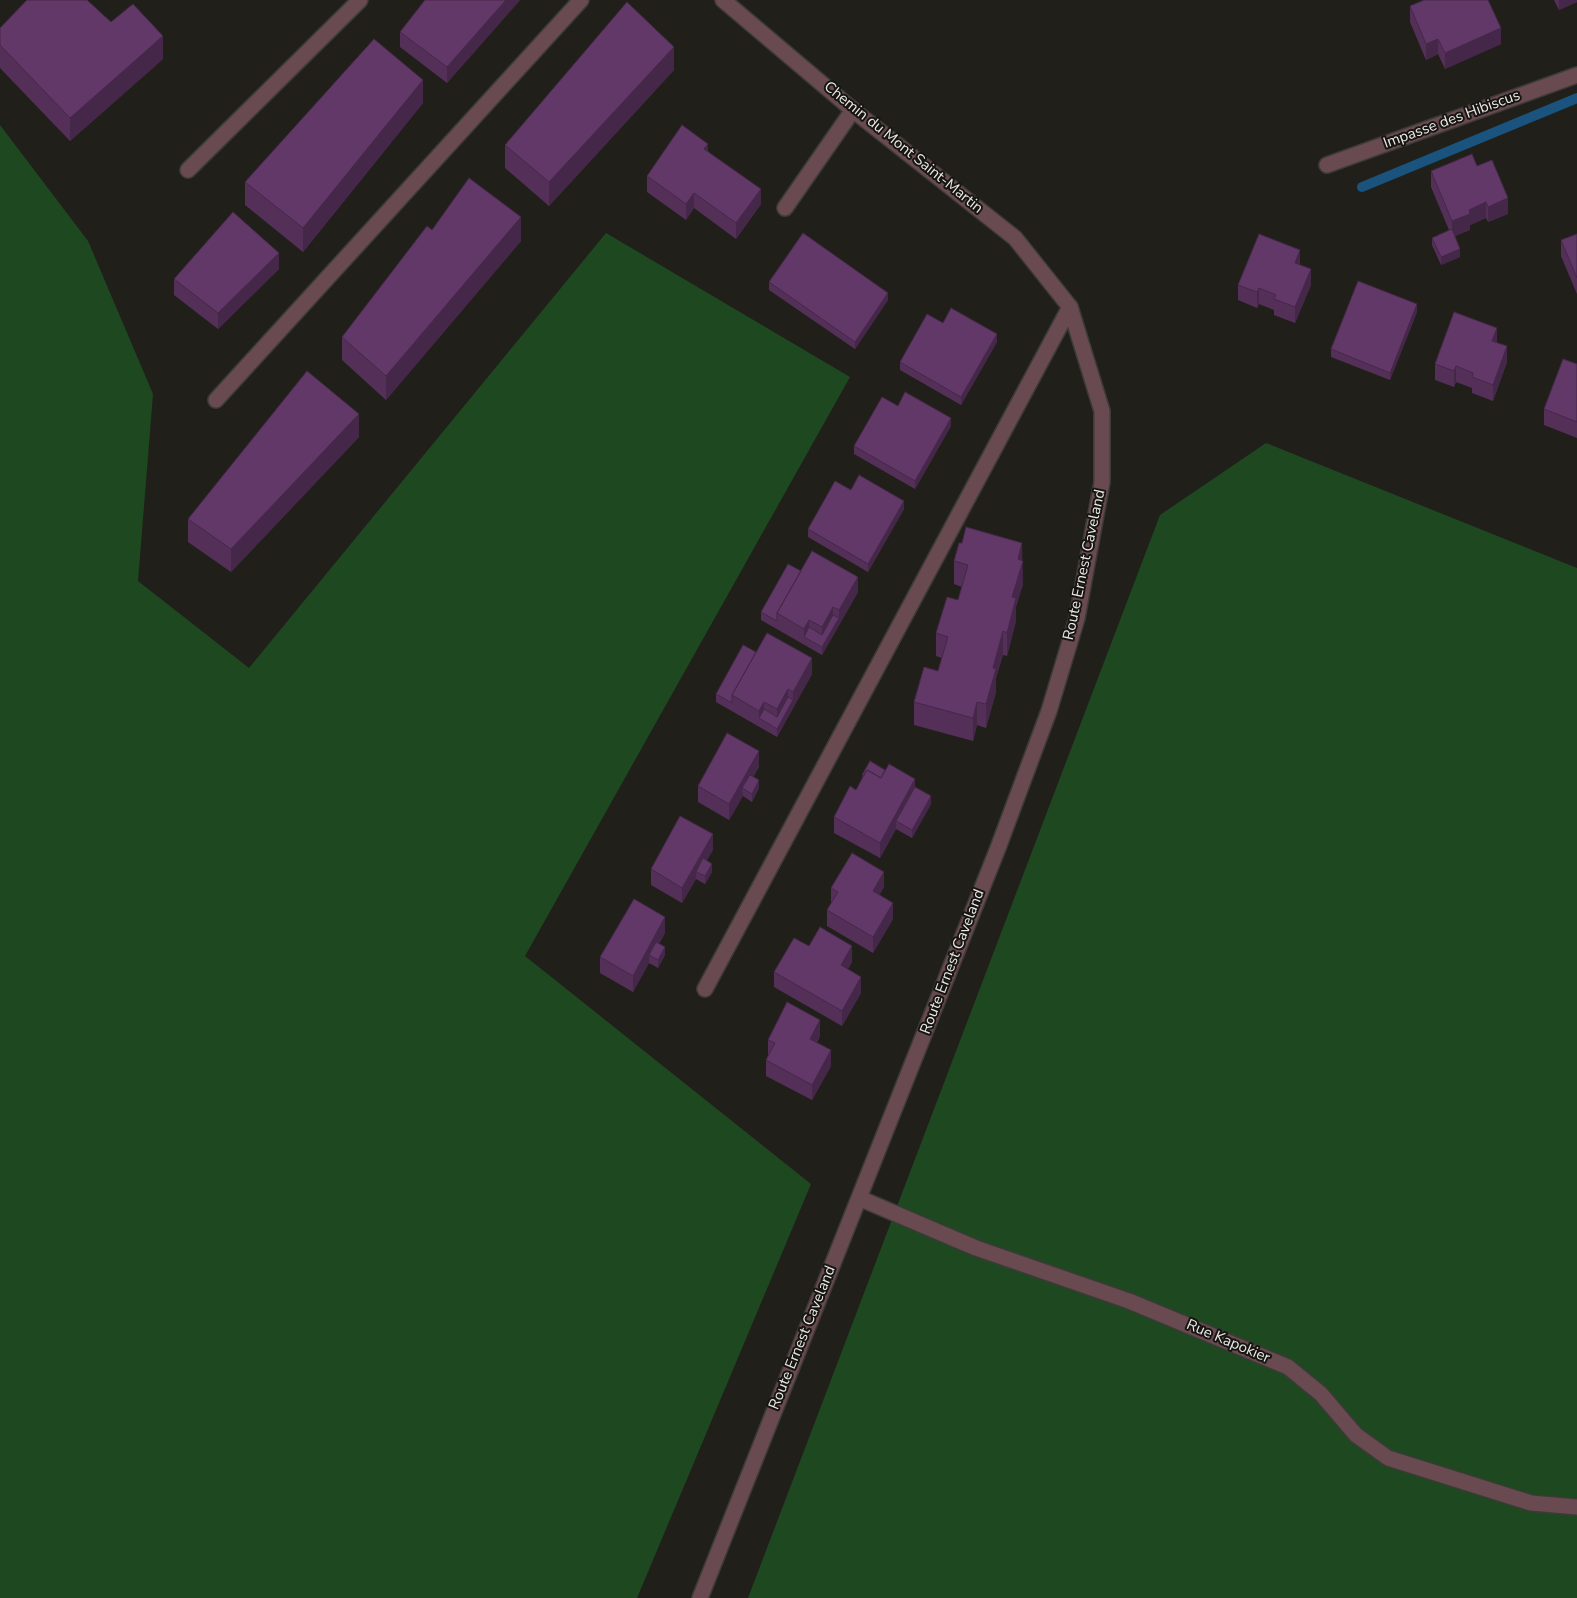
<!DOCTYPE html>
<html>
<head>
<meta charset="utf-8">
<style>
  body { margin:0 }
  canvas { display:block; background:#201f1a }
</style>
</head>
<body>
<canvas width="1577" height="1598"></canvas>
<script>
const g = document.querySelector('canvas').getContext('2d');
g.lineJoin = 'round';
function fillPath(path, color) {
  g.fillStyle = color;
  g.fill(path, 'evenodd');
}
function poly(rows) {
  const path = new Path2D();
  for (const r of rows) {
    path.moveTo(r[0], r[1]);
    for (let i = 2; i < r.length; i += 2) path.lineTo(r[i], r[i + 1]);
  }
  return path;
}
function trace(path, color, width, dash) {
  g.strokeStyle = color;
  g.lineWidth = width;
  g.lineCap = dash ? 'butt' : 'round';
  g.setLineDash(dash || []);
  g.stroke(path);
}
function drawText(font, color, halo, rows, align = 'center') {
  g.font = font + ' "Nunito Sans",sans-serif';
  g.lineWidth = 4;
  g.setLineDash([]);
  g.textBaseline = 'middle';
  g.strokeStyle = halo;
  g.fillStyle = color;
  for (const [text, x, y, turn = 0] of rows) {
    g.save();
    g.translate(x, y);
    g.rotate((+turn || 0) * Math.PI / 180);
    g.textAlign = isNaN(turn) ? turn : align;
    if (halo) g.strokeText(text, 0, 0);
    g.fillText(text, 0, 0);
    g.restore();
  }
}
const green = poly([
  [0,125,88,241,153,394,138,581,249,668,606,233,850,377,525,956,811,1184,637,1598,0,1598],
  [1266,443,1577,568,1577,1598,748,1598,1160,515]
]);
const stream = poly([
  [1362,187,1577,98]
]);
const service = poly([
  [188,170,360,0],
  [785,208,853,110],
  [216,400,581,0],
  [705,989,1070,307]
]);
const minor = poly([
  [1327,165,1577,75],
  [859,1198,976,1248,1129,1301,1288,1367,1321,1394,1356,1435,1388,1458,1531,1503,1577,1507],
  [700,1598,998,848,1049,711,1077,618,1102,482,1102,411,1070,307,1015,238,853,110,723,0]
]);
const wall = poly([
  [425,0,520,0,447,83,400,47,400,32],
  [1554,0,1577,0,1577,2,1559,10],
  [1410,6,1501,44,1445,69,1438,54,1426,60,1410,22],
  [111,22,163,59,70,141,0,68,0,28],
  [674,70,549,206,505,168,505,145],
  [423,103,303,252,245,205,245,182],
  [708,151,761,204,736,239,694,208,686,220,647,192,647,176],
  [1477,166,1508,214,1488,222,1486,218,1470,225,1470,230,1455,236,1460,257,1441,265,1432,245,1432,238,1449,230,1431,187,1431,171],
  [432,230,521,241,386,400,342,360,342,337],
  [1577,234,1577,294,1561,256,1561,240],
  [1300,265,1311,285,1295,323,1274,315,1274,310,1259,304,1257,308,1238,300,1238,285],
  [279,269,218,329,174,295,174,279],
  [769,282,888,300,855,349,769,290],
  [1417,312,1390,380,1331,357,1331,349],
  [943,323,997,342,961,405,900,370,900,362],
  [1497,343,1507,362,1493,401,1472,393,1472,388,1456,382,1454,387,1435,380,1435,364],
  [1577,364,1577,438,1544,425,1544,409],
  [951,426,915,489,854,454,854,446],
  [359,437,231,572,188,542,188,519],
  [851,490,904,509,868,572,808,537,808,529],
  [962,543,1022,560,1023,584,1016,607,1016,621,1007,656,1003,655,996,678,996,692,986,728,977,725,973,741,914,725,914,702,938,671,942,658,936,656,936,633,958,600,962,587,954,584,954,561],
  [801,571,858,592,822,655,761,620,761,612],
  [756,652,812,674,777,737,716,702,716,694],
  [759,767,753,777,759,788,752,802,743,796,729,820,698,802,698,786],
  [862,775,915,787,931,804,912,838,896,829,880,858,834,833,834,817,856,790,862,778],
  [713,850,707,860,712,872,705,884,696,879,682,903,651,885,651,869],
  [884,887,879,895,893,919,873,953,827,926,827,910,831,903,831,888],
  [665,933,659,944,665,955,658,968,649,963,633,992,600,973,600,957],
  [809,946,852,962,848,969,861,993,842,1026,774,987,774,972],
  [820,1036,817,1043,831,1066,812,1100,766,1076,766,1060,768,1056,768,1040]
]);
const shadedWall = poly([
  [506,0,520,0,447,83,447,67],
  [1559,0,1577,0,1577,2,1559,10],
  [1501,28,1501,44,1445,69,1445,53],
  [163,36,163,59,70,141,70,118],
  [1438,39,1438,54,1426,60,1426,44],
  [674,47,674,70,549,206,549,182],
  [423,80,423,103,303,252,303,228],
  [708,144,708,160,704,149],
  [761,189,761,204,736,239,736,223],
  [694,193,694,208,686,220,686,204],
  [1508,198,1508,214,1488,222,1488,207],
  [1486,202,1486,218,1470,225,1470,230,1452,237,1452,221,1469,210],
  [521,217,521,241,386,400,386,376],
  [1460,249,1460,257,1441,265,1441,257],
  [1300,250,1300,266,1295,263],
  [279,253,279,269,218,329,218,313],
  [1311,269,1311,285,1295,323,1295,307],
  [1259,288,1259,304,1257,308,1257,292],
  [888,293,888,300,855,349,855,342],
  [1417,304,1417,312,1390,380,1390,373],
  [1497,328,1497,344,1492,341],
  [997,334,997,342,961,405,961,397],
  [1507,346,1507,362,1493,401,1493,385],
  [1456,366,1456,382,1454,387,1454,371],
  [359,414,359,437,231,572,231,549],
  [951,418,951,426,915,489,915,481],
  [904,501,904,509,868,572,868,564],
  [1022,543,1023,584,1016,607,1016,621,1007,656,1007,633,1018,559],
  [858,577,858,592,822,655,822,647,839,618,839,610],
  [833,607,833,623,822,643,822,627],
  [809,620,809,635,804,637,804,644,804,629],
  [1003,631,1003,655,996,678,996,692,986,728,986,704,993,668],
  [812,658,812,674,777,737,777,729,793,700,793,692],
  [788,689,788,705,777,725,777,709],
  [764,702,764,717,759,718,759,726,759,711],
  [977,702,977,725,973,741,973,718],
  [759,751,759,767,746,790,742,788,743,796,729,820,729,804],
  [915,779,915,795,896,821,896,829,880,858,880,843],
  [759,780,759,788,752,802,752,794],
  [931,796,931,804,912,838,912,830],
  [713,834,713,850,699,873,696,872,696,879,682,903,682,888],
  [712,864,712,872,705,884,705,876],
  [884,872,884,887,873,907,873,891],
  [893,903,893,919,873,953,873,937],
  [665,917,665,933,652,957,649,955,649,963,633,992,633,976],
  [852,946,852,962,841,981,841,965],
  [665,947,665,955,658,968,658,960],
  [861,977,861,993,842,1026,842,1011],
  [820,1020,820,1036,810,1055,810,1039],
  [831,1050,831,1066,812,1100,812,1085]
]);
const building = poly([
  [27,0,87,0,111,22,133,4,163,36,70,118,0,45,0,28,27,0],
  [425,0,506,0,447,67,400,32,425,0],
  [1424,0,1488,0,1501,28,1445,53,1438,39,1426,44,1410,6,1424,0],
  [627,2,674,47,549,182,505,145,627,2],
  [374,39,423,80,303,228,245,182,374,39],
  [682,125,708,144,704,149,761,189,736,223,694,193,686,204,647,176,682,125],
  [1472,154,1477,166,1492,160,1508,198,1488,207,1486,202,1469,210,1470,214,1452,221,1431,171,1472,154],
  [469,178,521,217,386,376,342,337,427,226,432,230,469,178],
  [233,212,279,253,218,313,174,279,233,212],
  [1452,229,1460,249,1441,257,1432,238,1452,229],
  [803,233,888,293,855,342,769,282,803,233],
  [1259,234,1300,250,1295,263,1311,269,1295,307,1274,299,1276,295,1259,288,1257,292,1238,285,1259,234],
  [1577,234,1577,278,1561,240,1577,234],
  [1358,281,1417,304,1390,373,1331,349,1358,281],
  [951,308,997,334,961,397,900,362,927,314,943,323,951,308],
  [1454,312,1497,328,1492,341,1507,346,1493,385,1472,377,1473,373,1456,366,1454,371,1435,364,1454,312],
  [1563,359,1577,364,1577,422,1544,409,1563,359],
  [307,371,359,414,231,549,188,519,307,371],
  [905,392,951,418,915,481,854,446,882,397,898,406,905,392],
  [859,475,904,501,868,564,808,529,835,481,851,490,859,475],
  [966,527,1022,543,1018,559,1023,561,1012,597,1016,598,1007,633,1003,631,993,668,996,669,986,704,977,702,973,718,914,702,924,667,938,671,948,637,936,633,947,597,958,600,968,565,954,561,959,543,962,543,966,527],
  [812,551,858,577,839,610,833,607,822,627,809,620,804,629,777,613,812,551],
  [788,564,801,571,777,613,777,621,761,612,788,564],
  [833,615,839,618,822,647,804,637,809,627,822,635,833,615],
  [767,633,812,658,793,692,788,689,777,709,764,702,759,711,732,695,767,633],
  [743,645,756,652,732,695,732,703,716,694,743,645],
  [788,697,793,700,777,729,759,718,764,709,777,717,788,697],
  [727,733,759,751,729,804,698,786,727,733],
  [870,761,885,770,881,778,867,770,863,776,862,775,870,761],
  [889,764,915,779,880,843,834,817,850,786,856,790,867,770,881,778,889,764],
  [750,775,759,780,752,794,742,788,750,775],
  [915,787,931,796,912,830,896,821,915,787],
  [680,816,713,834,682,888,651,869,680,816],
  [852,853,884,872,873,891,893,903,873,937,827,910,838,892,831,888,852,853],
  [703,858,712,864,705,876,696,872,703,858],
  [634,899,665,917,633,976,600,957,634,899],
  [820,927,852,946,841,965,861,977,842,1011,774,972,794,938,809,946,820,927],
  [656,942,665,947,658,960,649,955,656,942],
  [787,1002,820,1020,810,1039,831,1050,812,1085,766,1060,775,1043,768,1040,787,1002]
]);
const streetNames = [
  ["Impasse des Hibiscus",1452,120,-20],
  ["Chemin du Mont Saint-Martin",903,148,39],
  ["Route Ernest Caveland",1085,565,-78],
  ["Route Ernest Caveland",953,962,-69],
  ["Route Ernest Caveland",803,1338,-68],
  ["Rue Kapokier",1228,1342,23]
];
fillPath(green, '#1e4820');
trace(stream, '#1a537e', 10);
trace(service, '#3c3b37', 18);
trace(minor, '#3c3b37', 18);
trace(service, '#684a50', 15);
trace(minor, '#684a50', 15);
fillPath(wall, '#543059');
fillPath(shadedWall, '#452749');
fillPath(building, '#623868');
trace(building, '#452749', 1);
drawText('15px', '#eae9e6', '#161511', streetNames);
</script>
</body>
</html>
